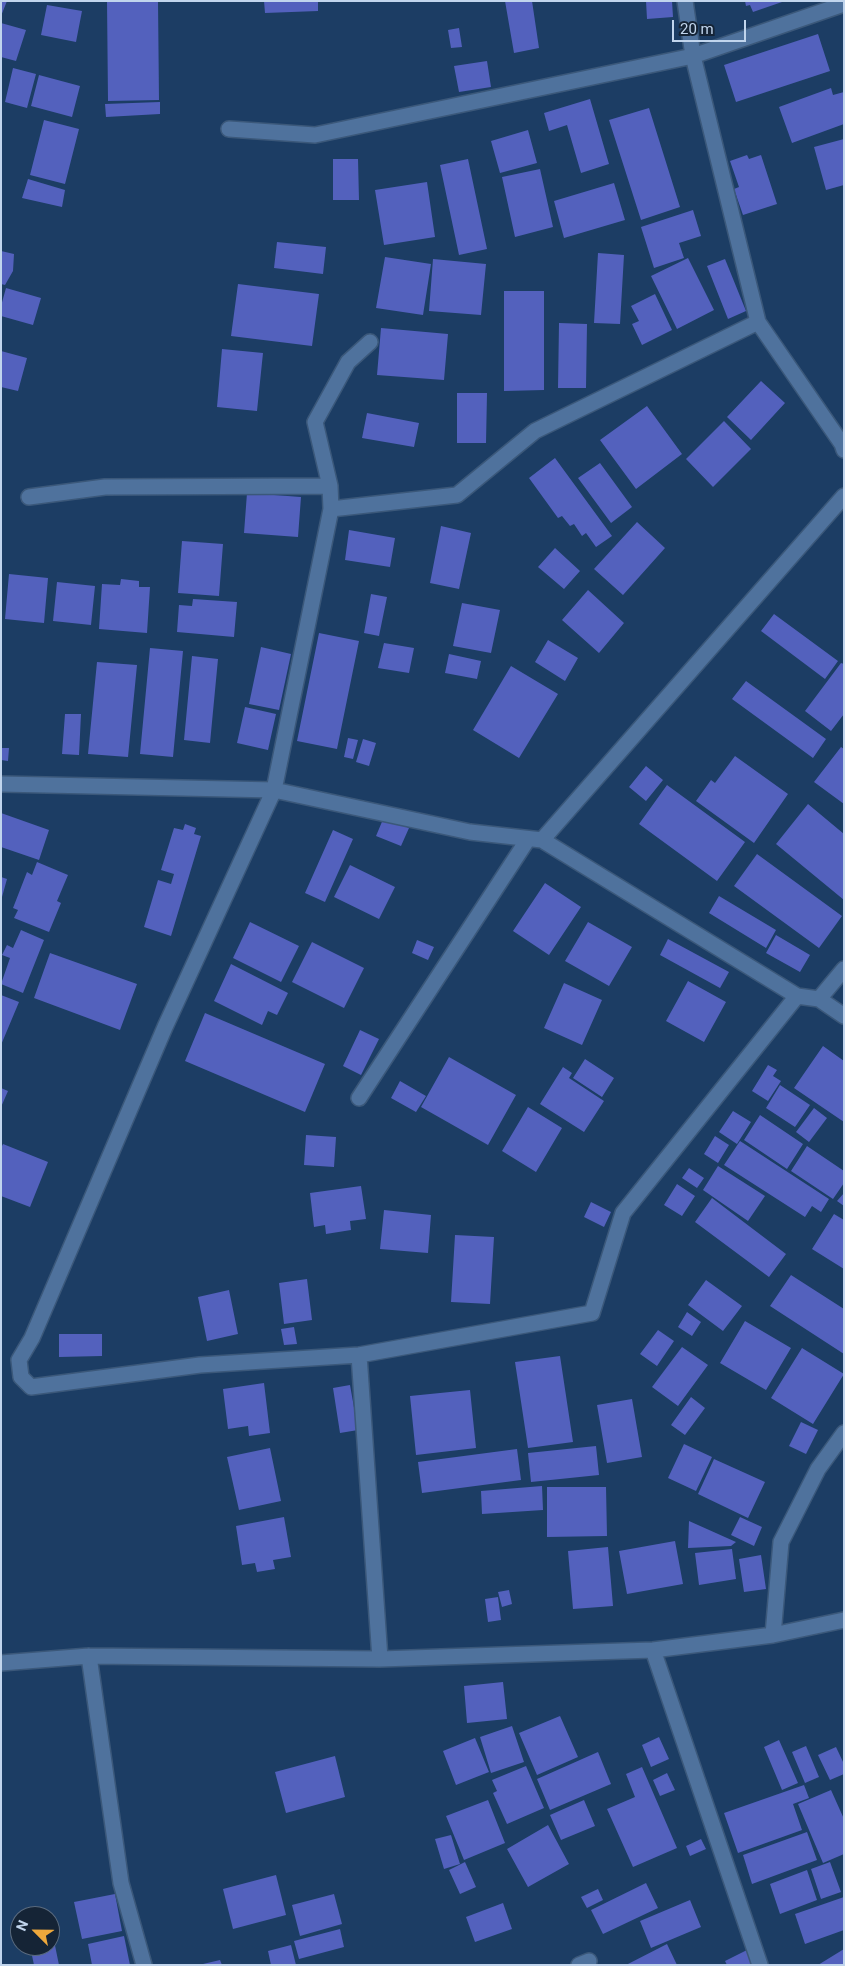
<!DOCTYPE html>
<html>
<head>
<meta charset="utf-8">
<style>
  body { margin:0 }
  #map { position:relative; width:845px; height:1966px; overflow:hidden; background:#1c3d64; font-family:Roboto,sans-serif }
  canvas { display:block }
  .frame { position:absolute; inset:0; border:2px solid #c1d5ed; pointer-events:none }
  .north { position:absolute; left:10px; top:1906px; width:50px; height:50px; box-sizing:border-box; background:#152436; border:1px solid #5a6b7f; border-radius:50%; rotate:293deg; font-size:14px; font-weight:700; line-height:20px; text-align:center; color:#c1d5ed }
  .north::after { content:''; display:block; margin:auto; width:18px; height:22px; background:#eea83c; clip-path:polygon(50% 0,100% 100%,50% 72%,0 100%) }
  .scale { position:absolute; left:672px; top:20px; width:74px; height:22px; box-sizing:border-box; border:2px solid #c1d5ed; border-top:0; padding-left:6px; font-size:15px; line-height:18px; white-space:nowrap; color:#c1d5ed; -webkit-text-stroke:4px #152436; paint-order:stroke }
</style>
</head>
<body>
<div id="map">
<canvas width="845" height="1966"></canvas>
<div class="frame"></div>
<div class="north">N</div>
<div class="scale">20 m</div>
</div>
<script>
const g = document.querySelector('canvas').getContext('2d');
g.lineJoin = 'round';
function fillPath(path, color) {
  g.fillStyle = color;
  g.fill(path, 'evenodd');
}
function poly(rows) {
  const path = new Path2D();
  for (const r of rows) {
    path.moveTo(r[0], r[1]);
    for (let i = 2; i < r.length; i += 2) path.lineTo(r[i], r[i + 1]);
  }
  return path;
}
function trace(path, color, width, dash) {
  g.strokeStyle = color;
  g.lineWidth = width;
  g.lineCap = dash ? 'butt' : 'round';
  g.setLineDash(dash || []);
  g.stroke(path);
}
const building = poly([
  [1,1,7,1,1,16],
  [107,1,158,1,159,100,108,101],
  [264,1,318,1,318,11,265,13],
  [505,1,532,1,539,48,514,53],
  [646,1,672,1,673,17,647,19],
  [745,1,782,1,782,2,753,12,750,5,746,6],
  [47,5,82,11,76,42,41,35],
  [1,23,26,30,16,61,1,57],
  [459,28,462,47,451,48,448,30],
  [818,34,830,71,736,102,724,65],
  [487,61,491,87,459,92,454,66],
  [13,68,36,74,27,108,5,102],
  [39,75,80,86,72,117,31,106],
  [831,88,833,95,844,92,844,124,792,143,779,107],
  [590,99,609,164,581,173,567,125,549,131,544,113],
  [160,102,160,114,106,117,105,104],
  [649,108,680,207,641,220,609,120],
  [44,120,79,129,65,184,30,175],
  [528,130,537,163,500,173,491,141],
  [844,139,844,185,826,190,814,147],
  [747,155,749,159,761,155,777,204,743,215,734,189,739,187,730,161],
  [333,159,358,159,359,200,333,200],
  [468,159,487,249,459,255,440,165],
  [540,169,553,227,515,237,502,177],
  [28,179,65,190,62,207,22,198],
  [427,182,435,237,384,245,375,190],
  [614,183,625,220,564,238,554,201],
  [693,210,701,236,679,243,684,258,654,268,641,227],
  [277,242,326,247,323,274,274,268],
  [1,251,14,254,13,271,5,285,1,284],
  [598,253,624,255,620,324,594,323],
  [385,257,431,264,423,315,376,308],
  [688,258,714,310,677,329,651,276],
  [433,259,486,264,481,315,429,311],
  [725,259,746,311,728,319,707,266],
  [238,284,319,294,312,346,231,336],
  [6,288,41,298,33,325,1,316,1,306],
  [504,291,544,291,544,390,504,391],
  [655,294,672,330,642,345,632,324,639,321,631,306],
  [559,323,587,324,586,388,558,388],
  [381,328,448,334,444,380,377,375],
  [222,349,263,353,257,411,217,407],
  [1,351,27,358,18,391,1,387],
  [761,381,785,403,751,440,727,417],
  [457,393,487,393,486,443,457,443],
  [647,406,682,454,636,489,600,440],
  [367,413,419,423,414,447,362,438],
  [724,421,751,449,713,487,686,459],
  [555,458,612,536,596,547,586,533,582,536,574,524,570,526,562,516,558,518,529,478],
  [600,463,632,507,611,523,578,478],
  [247,493,301,497,298,537,244,533],
  [637,522,665,548,623,595,594,569],
  [441,526,471,533,459,589,430,583],
  [349,530,395,538,390,567,345,560],
  [182,541,223,544,219,596,178,593],
  [555,548,580,571,564,589,538,567],
  [9,574,48,578,44,623,5,619],
  [121,579,139,581,139,587,150,587,147,633,99,629,102,584,120,585],
  [57,582,95,586,91,625,53,621],
  [588,590,624,623,599,653,562,620],
  [371,594,387,597,379,636,364,633],
  [193,599,237,602,234,637,177,632,179,605,192,606],
  [462,603,500,610,491,653,453,646],
  [774,614,838,661,825,679,761,631],
  [319,633,359,641,337,749,297,741],
  [548,640,578,658,565,681,535,662],
  [384,643,414,648,409,673,378,668],
  [261,647,291,654,279,710,249,704],
  [150,648,183,651,173,757,140,754],
  [449,654,481,661,477,679,445,673],
  [192,656,218,659,210,743,184,740],
  [97,662,137,665,128,757,88,754],
  [841,663,844,664,844,714,831,731,805,711],
  [511,666,558,694,519,758,473,730],
  [746,681,826,739,813,758,732,699],
  [245,707,276,714,268,750,237,743],
  [65,714,81,714,79,755,62,754],
  [348,738,358,740,353,759,344,757],
  [363,739,376,743,369,766,356,762],
  [841,747,844,749,844,804,814,782],
  [1,748,9,748,8,761,1,760],
  [735,756,788,794,754,843,696,801,711,780,715,783],
  [646,766,663,780,646,801,629,787],
  [667,785,745,842,717,881,639,824],
  [808,804,844,834,844,900,776,844],
  [1,813,49,830,39,860,1,847],
  [384,817,409,828,401,846,376,836],
  [185,824,196,828,194,834,201,836,171,936,144,927,158,880,171,884,174,874,161,870,174,828,183,830],
  [333,830,353,839,325,902,305,893],
  [757,854,842,916,819,948,734,886],
  [37,862,68,875,57,901,61,903,49,932,14,918,18,910,13,908,27,872,32,875],
  [350,865,395,887,379,919,334,897],
  [1,877,7,879,2,897,1,897],
  [545,883,581,907,549,955,513,931],
  [719,896,776,930,766,948,709,913],
  [250,922,299,946,281,982,233,958],
  [588,922,632,947,609,986,565,961],
  [21,930,44,940,23,993,1,984,10,958,2,955,7,945,13,948],
  [776,935,810,955,800,972,766,953],
  [668,939,729,972,720,988,660,955],
  [417,940,434,947,428,960,412,953],
  [312,942,364,968,344,1008,292,982],
  [50,953,137,984,120,1030,34,998],
  [231,964,288,993,277,1015,268,1011,262,1025,214,1001],
  [688,981,726,1002,704,1042,666,1021],
  [564,983,602,1000,582,1045,544,1028],
  [1,995,19,1002,1,1045],
  [205,1013,325,1064,305,1112,185,1061],
  [360,1030,379,1039,361,1075,343,1066],
  [823,1046,844,1061,844,1122,794,1088],
  [449,1057,516,1095,488,1145,421,1107],
  [585,1059,614,1078,602,1097,573,1078],
  [768,1065,777,1070,773,1076,781,1081,768,1101,752,1091],
  [563,1067,572,1073,569,1078,604,1101,584,1132,540,1104],
  [400,1081,426,1096,416,1112,391,1098],
  [780,1085,810,1105,795,1127,766,1108],
  [1,1088,8,1091,1,1107],
  [528,1107,562,1128,536,1172,502,1151],
  [814,1108,827,1118,809,1142,796,1132],
  [733,1111,751,1122,737,1144,719,1132],
  [760,1115,803,1144,787,1169,744,1140],
  [306,1135,336,1137,334,1167,304,1165],
  [715,1136,729,1145,718,1163,704,1154],
  [740,1141,829,1199,821,1212,812,1206,805,1217,724,1165],
  [3,1144,48,1162,30,1207,1,1196,1,1148],
  [807,1146,844,1171,844,1183,833,1199,791,1171],
  [718,1166,765,1196,748,1221,703,1190],
  [689,1168,704,1178,697,1188,682,1178],
  [677,1184,695,1196,682,1216,664,1205],
  [361,1186,366,1219,350,1221,351,1230,326,1234,325,1225,314,1227,310,1193],
  [844,1193,844,1206,837,1201],
  [712,1198,786,1254,769,1277,695,1222],
  [591,1202,611,1212,604,1227,584,1217],
  [384,1210,431,1215,428,1253,380,1249],
  [834,1214,844,1220,844,1269,812,1249],
  [455,1235,494,1237,490,1304,451,1302],
  [791,1275,844,1309,844,1354,770,1306],
  [307,1279,312,1320,284,1324,279,1283],
  [706,1280,742,1306,723,1331,688,1305],
  [229,1290,238,1334,207,1341,198,1297],
  [687,1312,701,1322,692,1336,678,1327],
  [745,1321,791,1348,766,1390,720,1363],
  [294,1327,297,1344,284,1345,281,1329],
  [658,1330,674,1341,657,1366,640,1354],
  [59,1334,102,1334,102,1356,59,1357],
  [682,1347,708,1365,678,1406,652,1387],
  [802,1348,844,1374,813,1424,771,1398],
  [560,1356,573,1442,528,1448,515,1362],
  [264,1383,270,1433,249,1436,248,1426,228,1429,223,1389],
  [350,1385,358,1430,340,1433,333,1388],
  [470,1390,476,1448,416,1455,410,1396],
  [691,1397,705,1408,685,1435,671,1425],
  [632,1399,642,1457,607,1463,597,1405],
  [801,1422,818,1430,806,1454,789,1446],
  [684,1444,712,1457,696,1491,668,1478],
  [596,1446,599,1475,531,1482,528,1453],
  [270,1448,281,1501,239,1510,227,1457],
  [517,1449,521,1480,422,1493,418,1462],
  [714,1459,765,1482,748,1518,698,1494],
  [542,1486,543,1510,482,1514,481,1491],
  [547,1487,606,1487,607,1536,547,1537],
  [284,1517,291,1557,273,1560,275,1569,257,1572,255,1563,242,1565,236,1526],
  [740,1517,762,1527,754,1546,731,1535],
  [689,1521,736,1542,731,1546,688,1548],
  [675,1541,683,1584,627,1594,619,1551],
  [608,1547,613,1606,573,1609,568,1551],
  [732,1549,736,1579,699,1585,695,1553],
  [761,1555,766,1589,744,1592,739,1559],
  [509,1590,512,1604,502,1607,498,1592],
  [498,1597,501,1620,488,1622,485,1599],
  [503,1682,507,1719,467,1723,464,1686],
  [560,1716,578,1757,537,1775,519,1733],
  [512,1726,524,1762,491,1773,480,1737],
  [659,1737,669,1759,651,1767,642,1745],
  [475,1738,489,1772,456,1785,443,1751],
  [779,1740,798,1783,782,1790,764,1747],
  [806,1746,819,1777,805,1783,792,1752],
  [836,1747,844,1764,844,1774,830,1780,818,1755],
  [598,1752,611,1784,550,1810,537,1779],
  [335,1756,345,1797,286,1813,275,1772],
  [526,1766,544,1808,507,1824,493,1793,497,1791,492,1780],
  [642,1767,677,1848,633,1867,607,1809,635,1797,626,1774],
  [667,1773,675,1790,660,1796,653,1780],
  [804,1785,809,1798,793,1804,802,1830,738,1853,724,1813],
  [831,1790,844,1819,844,1854,823,1863,798,1804],
  [488,1800,505,1843,464,1860,446,1816],
  [584,1800,595,1826,561,1840,550,1815],
  [548,1825,569,1864,528,1887,507,1849],
  [807,1832,817,1860,752,1884,743,1855],
  [451,1835,460,1864,444,1869,435,1839],
  [701,1839,706,1849,690,1856,686,1846],
  [465,1862,476,1887,460,1894,449,1870],
  [830,1862,841,1892,821,1899,811,1869],
  [807,1870,817,1900,780,1914,770,1884],
  [276,1875,286,1915,233,1929,223,1889],
  [646,1883,658,1908,603,1934,591,1910],
  [598,1889,603,1900,587,1908,581,1897],
  [115,1894,122,1931,82,1939,74,1902],
  [334,1894,342,1924,300,1936,292,1905],
  [844,1897,844,1930,805,1944,795,1914],
  [690,1900,701,1927,651,1948,640,1921],
  [503,1903,512,1929,475,1942,466,1917],
  [51,1926,59,1965,34,1965,30,1946,50,1946],
  [340,1929,344,1947,299,1959,294,1941],
  [124,1936,130,1965,92,1965,88,1944],
  [667,1944,677,1965,626,1965],
  [291,1945,296,1965,271,1965,268,1951],
  [844,1949,844,1965,818,1965],
  [747,1950,754,1965,727,1965,725,1961],
  [220,1960,222,1965,203,1965,203,1964]
]);
const minor = poly([
  [685,1,693,56,758,322,842,444,844,450],
  [229,129,315,135,693,56,844,4],
  [370,342,348,362,315,422,330,486,331,509,274,790,165,1027,32,1338,19,1360,21,1377,31,1387,200,1365,359,1355,592,1313,623,1213,797,996],
  [29,497,105,487,330,486],
  [331,509,457,495,535,431,758,322],
  [1,784,274,790,470,832,542,840,797,996,819,999,844,1016],
  [542,840,844,496],
  [819,999,844,969],
  [359,1098,528,839],
  [359,1355,380,1659],
  [773,1635,781,1542,818,1469,844,1433],
  [653,1650,760,1965],
  [89,1656,121,1883,144,1965],
  [1,1663,89,1656,380,1659,653,1650,773,1635,844,1620],
  [579,1965,589,1961]
]);
fillPath(building, '#5361bd');
trace(minor, '#3b587a', 18);
trace(minor, '#4f729d', 15);
</script>
</body>
</html>
